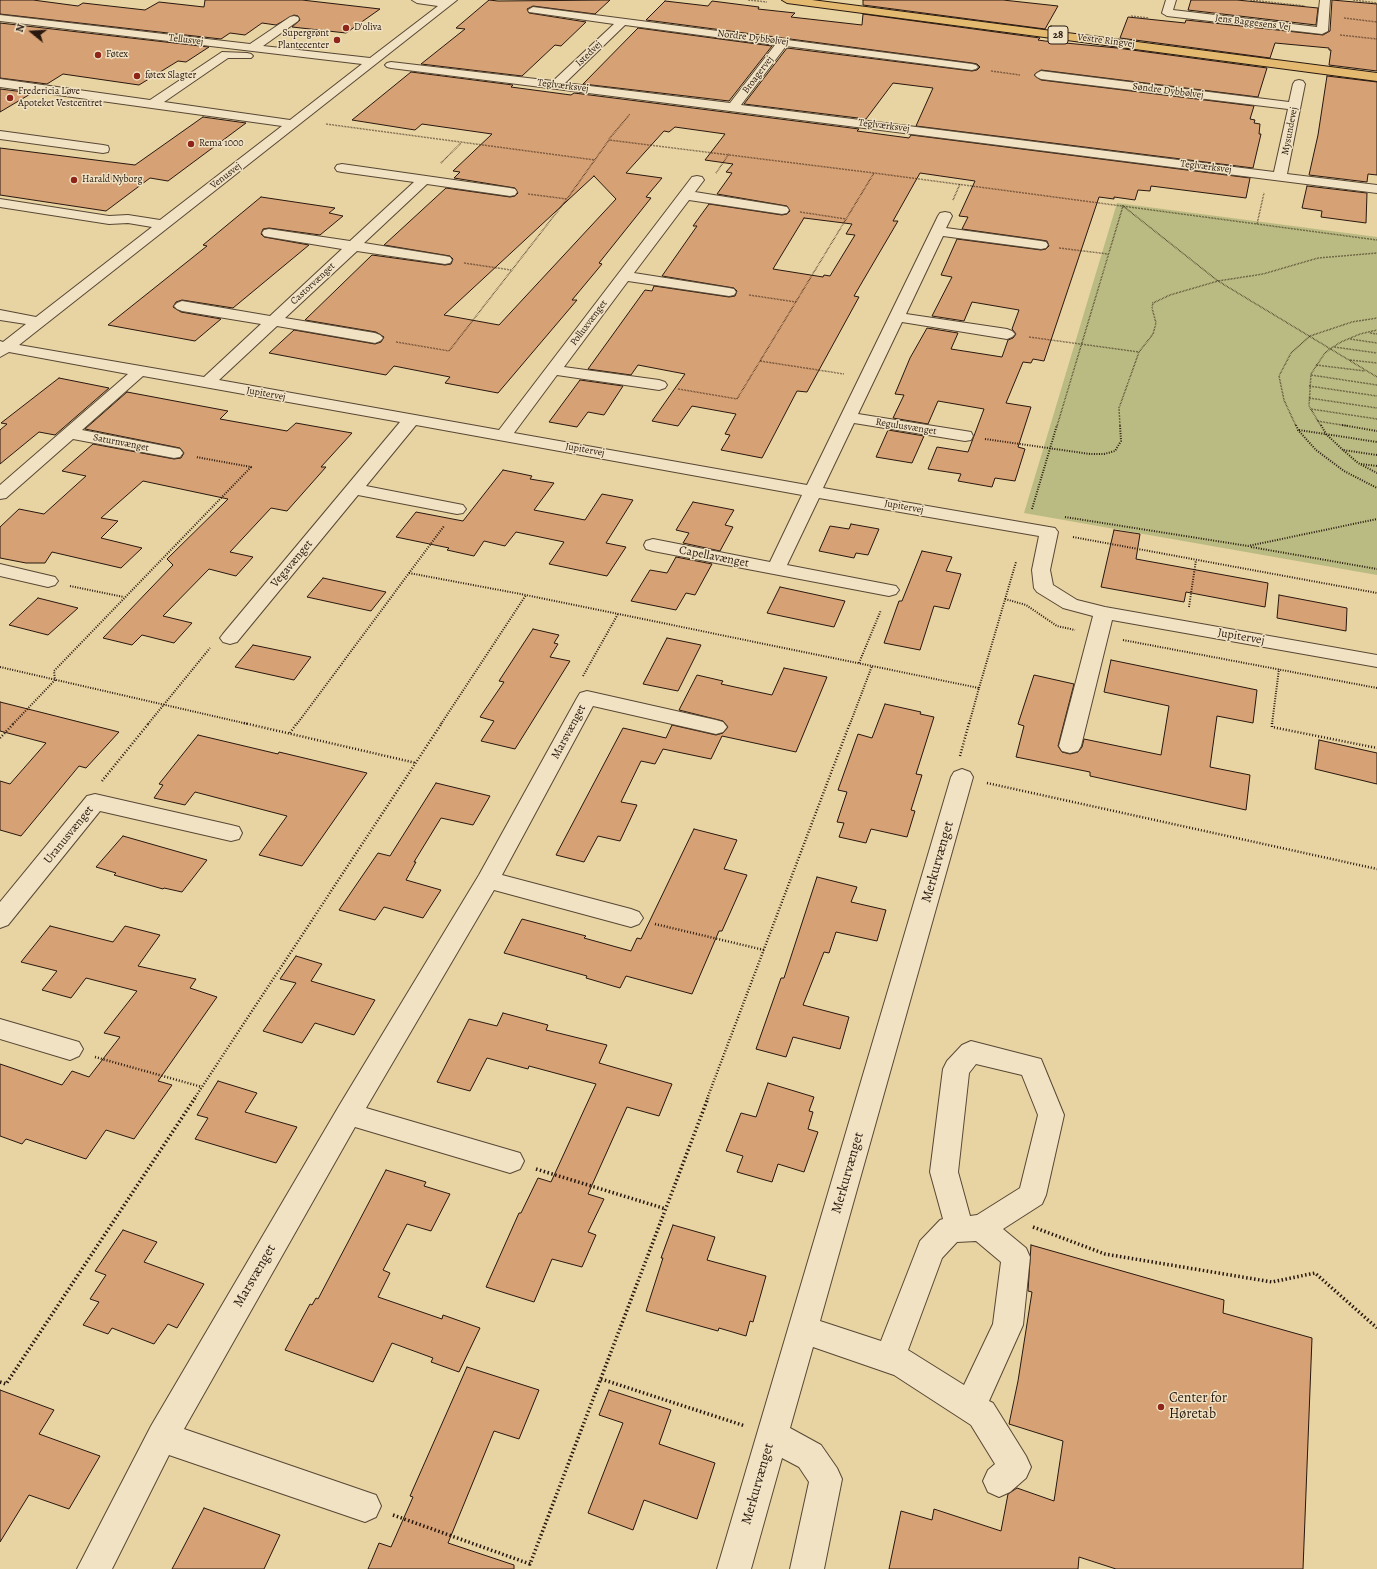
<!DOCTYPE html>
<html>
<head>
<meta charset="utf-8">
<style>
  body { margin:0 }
  #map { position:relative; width:1377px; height:1569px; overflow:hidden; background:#e8d3a2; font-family:Alegreya,serif }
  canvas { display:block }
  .north { position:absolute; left:12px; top:12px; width:40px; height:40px; -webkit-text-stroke:3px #f0e2c3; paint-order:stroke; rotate:288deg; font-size:11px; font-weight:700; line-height:16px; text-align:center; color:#28180f }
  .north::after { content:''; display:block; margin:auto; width:14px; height:18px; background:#28180f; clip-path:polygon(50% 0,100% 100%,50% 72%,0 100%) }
</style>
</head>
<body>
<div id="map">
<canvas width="1377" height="1569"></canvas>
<div class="north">N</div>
</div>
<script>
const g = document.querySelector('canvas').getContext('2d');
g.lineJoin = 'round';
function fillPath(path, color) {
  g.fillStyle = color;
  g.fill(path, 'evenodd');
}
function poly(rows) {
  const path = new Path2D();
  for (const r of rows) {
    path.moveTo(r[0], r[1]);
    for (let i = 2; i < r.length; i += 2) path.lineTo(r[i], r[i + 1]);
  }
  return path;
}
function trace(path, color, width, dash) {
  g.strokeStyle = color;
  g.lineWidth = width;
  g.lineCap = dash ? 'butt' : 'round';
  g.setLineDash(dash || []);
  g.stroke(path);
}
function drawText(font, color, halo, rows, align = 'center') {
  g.font = font + ' Alegreya,serif';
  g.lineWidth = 3;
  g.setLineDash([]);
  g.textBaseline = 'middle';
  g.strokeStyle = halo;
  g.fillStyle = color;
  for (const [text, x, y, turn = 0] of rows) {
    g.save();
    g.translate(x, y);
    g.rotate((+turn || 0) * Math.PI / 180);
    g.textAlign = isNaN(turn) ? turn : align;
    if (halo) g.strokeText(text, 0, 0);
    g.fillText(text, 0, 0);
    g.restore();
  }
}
const green = poly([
  [1117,203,1377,237,1377,575,1024,513]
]);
const building = poly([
  [0,0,33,0,78,6,83,3,145,10,159,2,204,7,205,0,302,0,380,9,346,33,292,27,300,20,298,16,294,15,276,25,262,23,245,35,230,33,221,39,0,14,0,0],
  [489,0,498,1,610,0,595,14,533,6,527,9,529,13,586,22,561,46,555,45,522,76,421,64,465,29,456,28,489,0],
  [863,0,1003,0,1058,6,1045,29,863,5,863,0],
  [1191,0,1237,0,1318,8,1316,25,1188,10,1191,0],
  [1332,0,1377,4,1377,71,1329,65,1331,50,1329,50,1329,48,1275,43,1270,58,1120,38,1128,17,1185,23,1186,20,1323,35,1330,31,1332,0],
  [665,1,708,6,712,1,759,7,758,9,795,13,791,17,862,25,863,14,1040,38,1038,40,1045,41,1117,48,1267,68,1258,97,1041,70,1034,75,1041,80,1254,106,1250,119,1255,120,1254,123,1260,124,1259,134,1261,134,1253,168,916,126,933,88,893,83,866,119,744,104,787,48,972,71,977,70,980,67,977,64,972,63,646,20,665,1],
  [0,23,209,47,186,62,178,61,139,85,63,74,47,84,0,78,0,23],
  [638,28,772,46,729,101,583,84,638,28],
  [411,72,513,85,511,87,571,95,574,93,859,129,857,131,909,138,911,135,1250,178,1246,198,1151,186,1150,191,1138,190,1135,200,1114,197,1114,199,1099,197,1044,361,1033,359,1031,363,1023,362,1006,403,1031,407,1018,447,1025,449,1015,481,995,478,992,487,958,481,961,474,928,469,937,447,968,452,984,409,938,401,928,424,893,418,904,395,895,394,910,358,927,328,958,333,951,349,1002,357,1008,340,1013,338,1016,334,1012,329,1019,310,972,302,964,321,932,316,952,277,941,275,957,239,1041,250,1046,249,1049,246,1047,241,1041,240,962,229,968,217,959,216,975,181,920,173,893,221,898,221,854,296,859,297,807,392,797,391,762,458,721,450,730,435,725,434,736,414,692,406,678,426,652,421,685,374,638,365,631,375,588,369,645,290,652,291,654,286,729,297,735,296,737,291,734,288,662,276,697,226,693,226,709,204,782,215,787,214,790,211,787,206,717,194,732,173,726,172,733,164,705,160,725,134,675,127,669,132,664,131,626,173,662,178,646,197,651,198,599,263,602,264,572,300,577,300,498,393,445,383,450,377,394,366,386,375,269,353,294,330,375,344,381,342,384,337,376,332,305,320,372,255,445,265,451,264,453,259,450,256,384,245,446,188,510,197,515,196,518,193,515,188,454,178,460,172,453,171,492,134,422,124,415,130,352,120,411,72],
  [594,176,616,199,499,325,444,315,594,176],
  [804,218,852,224,846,234,855,235,830,276,824,275,823,277,773,269,804,218],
  [1327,76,1377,82,1377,175,1368,174,1367,182,1309,175,1318,135,1327,76],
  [0,89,32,93,0,112,0,89],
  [203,117,246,123,168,181,150,178,106,211,0,195,0,148,135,165,203,117],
  [1307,186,1367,193,1366,223,1321,217,1322,211,1302,208,1307,186],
  [261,197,335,208,329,213,343,216,320,235,269,228,263,229,261,234,264,237,309,245,233,308,182,300,176,302,173,307,181,312,221,319,195,341,108,325,207,246,203,245,261,197],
  [59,378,109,388,55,435,39,432,0,464,0,430,7,424,1,423,59,378],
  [580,380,623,386,604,415,588,412,577,427,549,422,580,380],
  [127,392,228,411,220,419,287,431,296,423,352,433,321,467,326,467,287,511,271,508,230,552,253,557,236,576,209,569,163,616,192,623,174,643,142,635,132,645,103,638,173,565,167,559,228,499,143,481,101,518,118,521,101,538,142,548,121,568,52,552,45,563,26,563,0,558,0,527,19,509,44,514,86,476,62,471,93,444,174,459,181,458,184,453,180,448,85,429,127,392],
  [888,430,924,436,912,463,876,457,888,430],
  [503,470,532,476,530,479,554,483,534,510,585,520,602,494,633,500,606,543,626,547,607,576,549,564,564,542,516,532,505,546,484,541,474,556,447,550,449,548,396,537,416,512,463,521,503,470],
  [693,502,734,510,725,525,733,527,720,551,683,543,689,533,676,530,693,502],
  [851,524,879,529,868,555,856,553,854,558,819,551,830,526,849,529,851,524],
  [1114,530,1140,534,1136,559,1268,583,1265,607,1186,592,1184,602,1101,587,1114,530],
  [922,551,952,557,946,571,961,574,949,609,934,606,920,650,884,643,899,601,902,601,922,551],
  [676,557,712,564,695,595,686,593,676,610,631,601,650,570,667,573,676,557],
  [323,578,386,592,371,611,307,597,323,578],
  [780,587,845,601,834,627,767,613,780,587],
  [1279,595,1347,608,1346,631,1277,618,1279,595],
  [38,598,78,608,48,635,9,625,38,598],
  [533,629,559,635,554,643,558,644,550,657,570,661,515,749,481,741,494,721,480,717,504,682,499,681,533,629],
  [667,638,701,645,678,691,643,684,667,638],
  [253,645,311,657,294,680,235,667,253,645],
  [1111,660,1257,690,1253,723,1217,716,1210,767,1250,775,1246,810,1090,776,1090,772,1016,757,1024,726,1018,724,1034,675,1074,684,1058,746,1062,752,1070,754,1078,752,1082,747,1084,739,1161,755,1169,706,1104,692,1111,660],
  [784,668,827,677,796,752,722,736,711,759,663,749,655,764,641,761,621,802,637,805,620,841,598,836,584,862,556,855,623,728,666,738,672,725,716,735,723,733,728,727,723,721,679,710,697,675,723,681,721,684,772,695,784,668],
  [0,702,119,732,86,768,79,766,21,836,0,830,0,781,10,784,46,743,0,731,0,702],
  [885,704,921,712,920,714,934,717,916,774,922,775,911,810,915,811,907,837,871,829,866,843,839,837,844,823,837,822,847,792,838,790,858,734,872,738,885,704],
  [198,735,278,754,279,752,367,773,302,866,259,855,287,816,195,792,185,805,154,798,163,785,159,784,198,735],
  [1319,740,1377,753,1377,784,1315,769,1319,740],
  [436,783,490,796,473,825,441,818,414,862,416,862,406,880,441,890,423,918,384,907,375,920,339,910,378,853,390,856,436,783],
  [694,829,737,840,724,869,747,875,722,931,719,931,692,994,626,976,620,988,586,978,587,976,504,953,522,919,586,936,584,938,631,951,637,938,641,939,694,829],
  [123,836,207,860,182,892,164,888,163,889,114,875,116,873,96,867,123,836],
  [817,877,857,887,851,902,886,910,877,941,836,932,829,953,824,952,803,1005,849,1017,840,1049,793,1037,786,1057,756,1049,781,978,784,978,817,877],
  [50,926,113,942,125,926,160,935,138,966,196,979,190,988,217,997,158,1081,172,1085,134,1139,106,1130,86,1159,26,1139,22,1144,0,1136,0,1064,62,1085,72,1071,89,1077,120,1037,104,1033,137,991,86,978,71,998,42,990,57,971,21,962,50,926],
  [296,956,322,964,311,981,375,1000,354,1035,315,1023,302,1043,263,1031,296,983,280,979,296,956],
  [503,1013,548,1025,546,1030,607,1045,599,1063,672,1084,659,1116,627,1107,588,1194,604,1199,588,1232,596,1235,582,1267,552,1259,534,1302,486,1287,519,1213,521,1213,538,1178,551,1182,596,1084,529,1066,528,1069,487,1058,470,1091,437,1082,469,1019,497,1026,503,1013],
  [218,1081,257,1093,245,1112,297,1127,276,1163,195,1139,208,1118,197,1115,218,1081],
  [768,1083,814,1097,809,1111,813,1112,808,1129,818,1132,804,1172,778,1164,772,1182,737,1172,743,1156,726,1151,741,1113,756,1117,768,1083],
  [386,1170,426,1182,424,1186,450,1194,431,1231,407,1224,383,1270,390,1273,378,1297,442,1319,443,1315,480,1328,459,1372,431,1362,433,1358,392,1343,373,1382,285,1350,310,1304,312,1305,316,1298,318,1299,386,1170],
  [673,1225,715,1237,707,1260,766,1276,753,1322,750,1321,746,1336,719,1328,718,1331,646,1311,663,1258,661,1258,673,1225],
  [123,1230,157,1242,144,1262,204,1284,177,1328,168,1324,154,1344,112,1328,108,1334,83,1325,99,1302,90,1299,106,1275,95,1271,123,1230],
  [1031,1245,1224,1300,1223,1313,1312,1338,1303,1569,1116,1569,1079,1557,1078,1569,889,1569,901,1511,932,1520,934,1509,1001,1531,1008,1494,1017,1488,1054,1501,1063,1441,1009,1424,1018,1381,1032,1292,1028,1291,1031,1245],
  [467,1367,539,1390,519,1439,494,1431,448,1543,514,1565,514,1569,368,1569,379,1543,391,1547,413,1497,410,1496,467,1367],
  [0,1390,54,1410,39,1434,100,1456,69,1509,29,1495,0,1542,0,1390],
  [609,1390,671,1410,659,1444,715,1463,697,1519,644,1500,633,1530,588,1513,623,1423,599,1415,609,1390],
  [204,1508,280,1535,264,1569,172,1569,204,1508]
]);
const pathFar3 = poly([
  [748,0,767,2],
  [1250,0,1305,6],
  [1353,0,1377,3],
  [1131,16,1149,18],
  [1344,18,1377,22],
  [1340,35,1377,39],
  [991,71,1020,75],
  [326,124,595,160],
  [609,139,630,114],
  [441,163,461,143],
  [716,173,729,154],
  [528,194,567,199],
  [953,200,960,184],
  [800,212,846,219],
  [1257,224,1264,193],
  [1059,248,1108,254],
  [464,263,511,270],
  [749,295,796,302],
  [1370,333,1377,334],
  [1029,337,1139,352],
  [1350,339,1377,343],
  [396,342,449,351,567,199,609,140,874,173,1377,240],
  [1334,347,1377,353],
  [1350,360,1377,363],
  [760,361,844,374],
  [1316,365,1365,371],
  [1311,375,1377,385],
  [1309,386,1377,396],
  [678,389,737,399,874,173],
  [1309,398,1377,408],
  [1311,409,1377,419],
  [1317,421,1348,426],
  [1057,426,1123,206,1218,281,1377,377],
  [1120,426,1119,408,1139,352,1153,334,1156,323,1152,308,1153,303,1170,295,1218,281,1263,274,1318,258,1377,253],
  [1296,426,1284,400,1279,376,1291,353,1310,336,1352,322,1377,318],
  [1321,426,1309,406,1311,374,1325,353,1330,349,1341,342,1360,334,1377,330]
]);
const pathFar2 = poly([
  [1296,425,1298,430,1316,450,1344,471,1377,488],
  [1321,425,1326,434,1343,450],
  [1342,425,1377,431],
  [1299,430,1377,442],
  [985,439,1090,454,1104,454,1115,451,1121,441,1120,425],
  [1377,455,1343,450,1358,463,1377,473],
  [1361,464,1377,466],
  [1032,509,1057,425],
  [1065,517,1248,546,1377,519],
  [1073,537,1377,593],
  [1251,547,1377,569],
  [409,573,526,595,979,688,969,724],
  [70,586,124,597],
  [1005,599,1026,605,1057,626,1075,630],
  [1189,607,1196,560],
  [1123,640,1377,688],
  [859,663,881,610],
  [0,667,248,724],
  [583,676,618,614],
  [979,688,1016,562],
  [13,724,55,680,54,671,251,467,196,457],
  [148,724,210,648],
  [297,724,444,526],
  [441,724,526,595],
  [850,724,872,666],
  [1272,724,1279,669]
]);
const pathFar1 = poly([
  [244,723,416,763],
  [1272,723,1272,727,1377,748],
  [290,733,297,723],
  [0,738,14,723],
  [960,756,969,723],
  [102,781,149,723],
  [987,783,1377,869],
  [655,924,764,950],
  [95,1057,202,1087],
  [194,1099,442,723],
  [707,1099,850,723]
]);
const path = poly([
  [536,1169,666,1209],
  [1033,1227,1105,1254,1272,1282,1315,1273,1377,1328],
  [601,1379,745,1426],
  [0,1382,6,1384,195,1098],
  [393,1515,530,1564,708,1098]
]);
const minor = poly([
  [412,0,457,0,19,345,204,377,261,324,182,311,177,309,174,306,177,303,182,301,270,316,342,249,269,237,264,236,262,233,264,230,269,229,350,241,414,182,342,172,337,171,335,168,337,165,342,164,510,188,515,189,517,192,515,195,510,196,427,184,364,243,445,256,450,257,452,260,450,263,445,264,357,251,285,318,375,333,380,335,383,338,380,341,375,343,277,326,219,380,499,430,692,177,697,176,702,177,704,180,695,192,782,206,787,207,789,210,787,213,782,214,689,200,634,273,729,288,734,289,736,292,734,295,729,296,628,281,564,367,659,380,665,382,667,385,665,388,659,390,557,375,514,433,807,485,938,216,940,213,945,212,950,213,952,216,946,228,1041,241,1046,242,1048,245,1046,248,1041,249,943,236,906,314,1007,329,1012,331,1015,334,1012,337,1007,339,902,322,858,414,965,431,971,432,973,436,971,440,965,441,854,423,823,488,1055,528,1058,532,1050,570,1053,585,1077,600,1105,607,1377,655,1377,667,1112,620,1081,746,1078,751,1070,753,1062,751,1059,746,1093,616,1063,608,1037,592,1034,588,1032,570,1039,536,819,498,787,565,896,586,899,590,896,594,889,596,653,551,646,549,644,545,646,541,653,539,770,562,802,495,416,425,366,486,463,505,466,509,463,513,457,514,358,495,237,642,230,644,223,642,220,638,223,634,400,422,143,376,82,430,180,449,183,453,180,457,174,458,73,439,6,498,0,499,0,485,128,374,9,352,0,357,0,341,3,342,26,324,0,320,0,310,36,317,152,227,128,223,109,224,0,207,0,199,109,216,128,215,160,220,282,126,0,87,0,79,150,100,222,52,247,53,251,54,253,56,251,58,228,58,164,102,290,120,362,64,0,21,0,15,250,44,290,17,294,16,298,17,299,19,298,21,263,46,370,58,438,6,417,3,412,0],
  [1166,0,1176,0,1173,10,1317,27,1320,0,1330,0,1328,31,1322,34,1167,16,1162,13,1166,0],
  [533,7,972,64,976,65,978,67,976,69,972,70,786,46,741,105,1274,172,1288,109,1041,79,1037,77,1035,75,1037,73,1041,71,1289,102,1293,84,1295,81,1299,80,1303,81,1305,84,1287,174,1377,185,1377,193,391,68,387,67,385,65,387,63,391,62,553,81,614,24,529,12,528,10,533,7],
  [625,25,775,45,730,103,565,83,625,25],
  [0,131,103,145,108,146,109,149,108,152,103,153,0,139,0,131],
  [0,564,55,577,58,581,55,585,48,587,0,576,0,564],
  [587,691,716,720,723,722,727,727,723,732,716,734,593,706,502,875,631,909,639,912,643,918,639,924,631,927,494,890,366,1108,520,1153,524,1161,520,1169,510,1173,355,1127,184,1429,376,1495,381,1506,376,1517,365,1522,169,1455,112,1569,77,1569,151,1426,339,1106,479,875,577,698,580,693,587,691],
  [962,769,970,772,973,777,820,1321,881,1341,920,1241,940,1220,943,1219,930,1172,943,1069,947,1061,962,1045,971,1041,1041,1059,1064,1115,1046,1195,1042,1204,1003,1229,1026,1248,1030,1257,1023,1325,989,1401,993,1403,1026,1456,1031,1467,1026,1478,1010,1492,999,1497,988,1492,983,1481,988,1470,995,1464,971,1425,894,1375,813,1347,790,1428,821,1445,837,1468,842,1479,824,1569,790,1569,809,1482,799,1467,782,1458,751,1569,717,1569,951,777,954,772,962,769],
  [976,1064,1022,1075,1038,1115,1020,1188,977,1215,970,1216,958,1172,969,1073,976,1064],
  [976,1241,1001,1262,993,1324,964,1385,908,1350,942,1258,957,1242,976,1241],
  [95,794,231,825,239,827,242,833,239,839,231,841,100,811,8,925,0,928,0,902,87,796,95,794],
  [0,1019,79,1042,83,1049,79,1056,70,1060,0,1039,0,1019]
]);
const major = poly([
  [782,0,812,0,1377,73,1377,81,787,3,782,0]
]);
const markers = [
  [346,28,4,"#8f2418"],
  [337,40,4,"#8f2418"],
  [98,55,4,"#8f2418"],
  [137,76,4,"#8f2418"],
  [10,98,4,"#8f2418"],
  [191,144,4,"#8f2418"],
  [74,180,4,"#8f2418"],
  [1161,1407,4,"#8f2418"]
];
const farStreetnames = [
  ["Jens Baggesens Vej",1253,23,7],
  ["Nordre Dybbølvej",753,38,7],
  ["Tellusvej",186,40,7],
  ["Vestre Ringvej",1106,41,7],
  ["Istedvej",589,54,-44],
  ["Broagervej",758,75,-53],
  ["Teglværksvej",563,86,7],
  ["Søndre Dybbølvej",1168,91,7],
  ["Teglværksvej",884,126,7],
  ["Mysundevej",1290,131,-79],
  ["Teglværksvej",1206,167,7],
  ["Venusvej",226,176,-38],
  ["Castorvænget",313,284,-43],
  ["Polluxvænget",589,323,-53],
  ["Jupitervej",266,394,10],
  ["Regulusvænget",906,427,9],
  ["Saturnvænget",121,443,11],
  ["Jupitervej",585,450,10],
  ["Jupitervej",904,507,10]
];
const farPoinames = [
  ["D'oliva",354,28],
  ["Supergrønt",329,34,"right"],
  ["Plantecenter",329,46,"right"],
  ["Føtex",106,55],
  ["føtex Slagter",145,76],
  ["Fredericia Løve",18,92],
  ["Apoteket Vestcentret",18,104],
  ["Rema 1000",199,144],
  ["Harald Nyborg",82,180]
];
const shields = [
  [1058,35,20]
];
const shieldNames = [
  ["28",1058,35]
];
const streetNames = [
  ["Capellavænget",714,557,11],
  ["Vegavænget",292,564,-50],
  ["Jupitervej",1241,637,10],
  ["Marsvænget",569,732,-62],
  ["Uranusvænget",69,835,-51]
];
const nearStreetnames = [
  ["Merkurvænget",938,862,-74],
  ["Merkurvænget",848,1173,-74],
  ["Marsvænget",255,1276,-60],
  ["Merkurvænget",758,1484,-74]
];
const nearPoinames = [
  ["Center for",1169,1399],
  ["Høretab",1169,1415]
];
fillPath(green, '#babb82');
fillPath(building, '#d6a174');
trace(building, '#28180f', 1);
trace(minor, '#584734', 2);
trace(major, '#28180f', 2);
trace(pathFar3, '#28180f', 1.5, [0.5, 1]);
trace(pathFar2, '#28180f', 2, [1, 1.5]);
trace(pathFar1, '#28180f', 2.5, [1, 2]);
trace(path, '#28180f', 3.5, [1.5, 2.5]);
fillPath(minor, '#f0e2c3');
fillPath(major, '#e4ba71');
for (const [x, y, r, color] of markers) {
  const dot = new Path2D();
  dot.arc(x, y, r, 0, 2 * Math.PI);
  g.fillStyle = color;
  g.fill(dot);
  trace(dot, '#f0e2c3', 1.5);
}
drawText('10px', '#28180f', '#f0e2c3', farStreetnames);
drawText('10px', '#28180f', '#f0e2c3', farPoinames, 'left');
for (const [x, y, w] of shields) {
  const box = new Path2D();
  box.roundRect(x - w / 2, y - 9, w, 18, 3);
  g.fillStyle = '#f0e2c3';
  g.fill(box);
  trace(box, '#28180f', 1);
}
drawText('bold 11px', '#28180f', null, shieldNames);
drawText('12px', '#28180f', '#f0e2c3', streetNames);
drawText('14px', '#28180f', '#f0e2c3', nearStreetnames);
drawText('14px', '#28180f', '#f0e2c3', nearPoinames, 'left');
</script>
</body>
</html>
